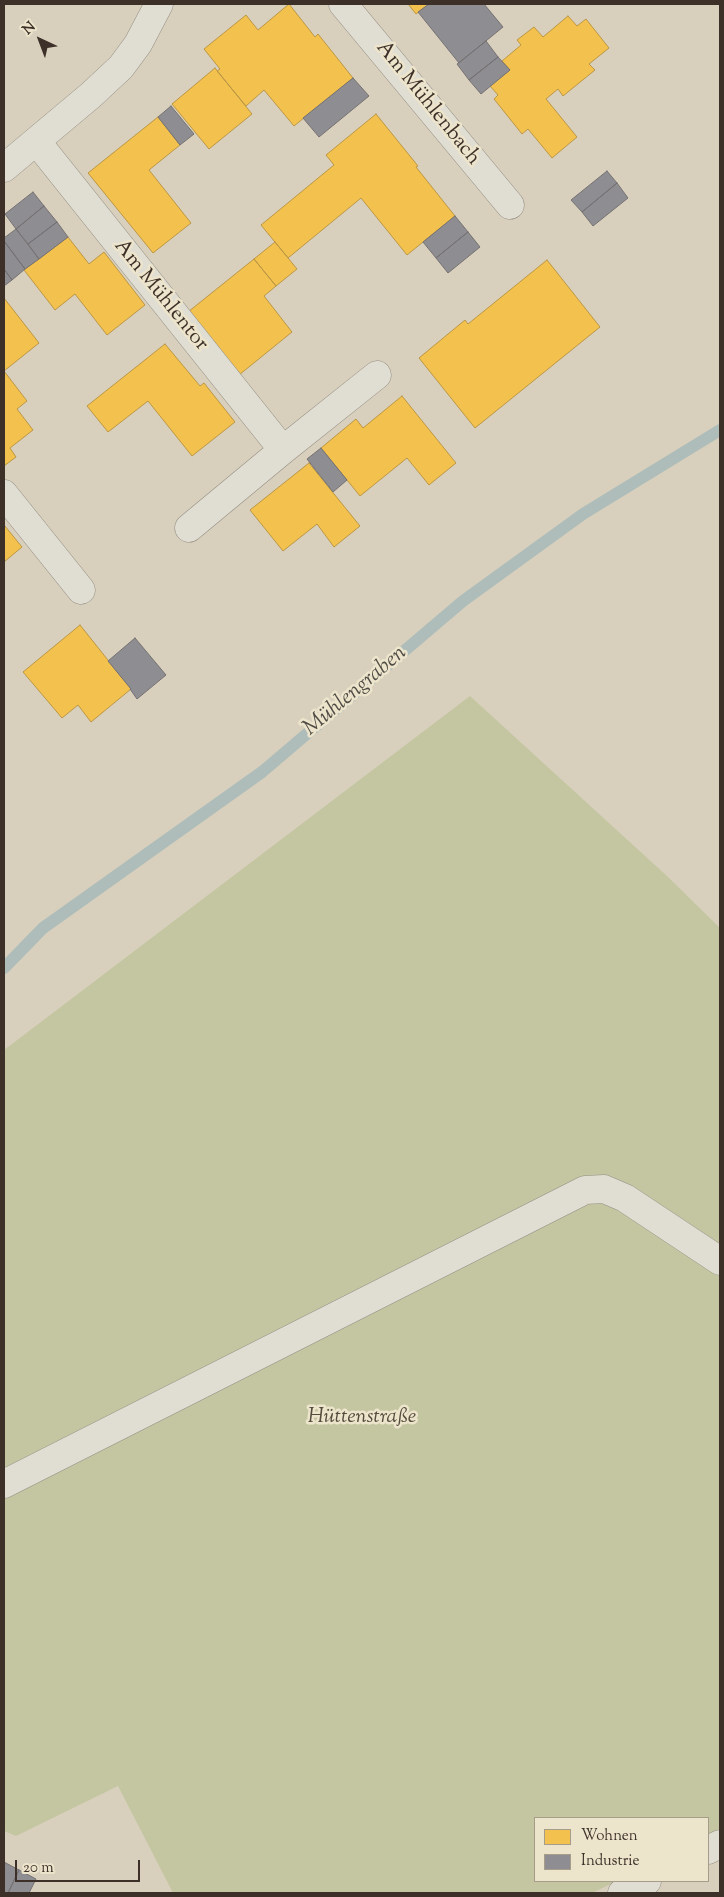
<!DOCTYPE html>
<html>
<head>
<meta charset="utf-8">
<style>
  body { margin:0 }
  #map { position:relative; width:724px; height:1897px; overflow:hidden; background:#d8d0bd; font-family:"Sorts Mill Goudy",serif }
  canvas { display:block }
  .frame { position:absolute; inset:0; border:5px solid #3c3028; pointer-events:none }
  .legend { position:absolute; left:534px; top:1817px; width:175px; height:65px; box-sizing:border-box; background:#ede4cc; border:1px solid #a69c8a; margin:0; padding:6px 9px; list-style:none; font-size:15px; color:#3c3028 }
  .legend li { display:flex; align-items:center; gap:10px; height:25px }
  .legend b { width:25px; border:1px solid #a69c8a }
  .north { position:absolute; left:15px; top:15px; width:50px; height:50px; -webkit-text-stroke:4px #ede4cc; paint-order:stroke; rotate:317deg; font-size:14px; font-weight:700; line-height:20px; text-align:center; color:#3c3028 }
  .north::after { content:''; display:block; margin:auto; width:18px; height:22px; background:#3c3028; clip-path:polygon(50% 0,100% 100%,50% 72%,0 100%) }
  .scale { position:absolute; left:15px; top:1860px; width:125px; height:22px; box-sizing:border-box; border:2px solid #3c3028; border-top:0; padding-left:6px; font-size:15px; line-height:18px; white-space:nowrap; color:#3c3028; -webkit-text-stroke:4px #ede4cc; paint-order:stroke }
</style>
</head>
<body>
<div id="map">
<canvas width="724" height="1897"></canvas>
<div class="frame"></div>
<ul class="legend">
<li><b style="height:14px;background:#f2c14e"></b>Wohnen</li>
<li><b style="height:14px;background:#8d8d92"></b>Industrie</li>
</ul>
<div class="north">N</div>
<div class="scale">20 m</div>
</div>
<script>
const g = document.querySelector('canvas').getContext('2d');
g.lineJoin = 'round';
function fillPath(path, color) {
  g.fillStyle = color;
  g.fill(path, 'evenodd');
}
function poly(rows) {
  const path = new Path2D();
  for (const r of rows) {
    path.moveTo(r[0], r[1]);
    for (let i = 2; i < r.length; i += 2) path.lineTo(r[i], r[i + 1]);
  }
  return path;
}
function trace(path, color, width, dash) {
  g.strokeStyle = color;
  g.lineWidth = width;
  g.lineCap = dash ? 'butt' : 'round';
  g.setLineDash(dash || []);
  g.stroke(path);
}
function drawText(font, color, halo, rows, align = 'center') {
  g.font = font + ' "Sorts Mill Goudy",serif';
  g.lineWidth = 5;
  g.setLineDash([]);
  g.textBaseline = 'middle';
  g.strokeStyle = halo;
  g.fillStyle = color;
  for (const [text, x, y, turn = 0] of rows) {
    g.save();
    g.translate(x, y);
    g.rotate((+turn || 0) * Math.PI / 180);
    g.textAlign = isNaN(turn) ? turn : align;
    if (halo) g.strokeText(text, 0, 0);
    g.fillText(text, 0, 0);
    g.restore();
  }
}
const green = poly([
  [470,696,667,876,720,928,720,1829,708,1835,708,1818,535,1818,535,1881,617,1881,592,1893,173,1893,118,1786,16,1836,4,1831,4,1050]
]);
const homes = poly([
  [289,4,315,37,318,34,353,78,294,126,264,90,246,106,217,71,220,69,204,49,246,15,258,30,289,4],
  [408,4,429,4,416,14,408,4],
  [568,16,577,26,586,19,609,48,589,64,595,70,563,96,558,89,546,99,577,137,552,158,528,129,522,134,494,99,498,95,490,86,510,70,502,61,521,45,517,40,534,27,543,37,568,16],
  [215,68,252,114,209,149,172,104,215,68],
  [376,114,418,166,416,167,455,216,407,255,361,198,288,258,261,225,334,165,326,155,376,114],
  [158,117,180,145,149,170,191,223,153,253,88,173,158,117],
  [68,237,89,264,104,252,145,305,107,335,75,294,55,310,24,270,68,237],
  [275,242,297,269,276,286,254,259,275,242],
  [254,259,276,286,264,296,292,332,239,375,188,312,254,259],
  [547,260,600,327,475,428,419,358,465,320,468,324,547,260],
  [4,298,39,343,4,371,27,401,17,409,33,430,10,448,16,457,4,466,4,298],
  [165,344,200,386,204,383,235,422,192,456,148,401,108,432,87,406,165,344],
  [402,396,456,463,429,485,407,458,360,496,321,448,356,419,363,428,402,396],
  [309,463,360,526,334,547,317,524,283,551,250,510,309,463],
  [4,525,22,547,4,562,4,525],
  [80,625,131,689,91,722,78,705,62,718,23,672,80,625]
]);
const industry = poly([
  [429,4,484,4,503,27,459,63,418,12,429,4],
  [486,41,498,57,469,80,457,64,486,41],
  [498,57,510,70,481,94,469,80,498,57],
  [353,78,369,96,319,137,303,118,353,78],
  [171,106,194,134,180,145,158,117,171,106],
  [607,171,617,183,582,212,571,200,607,171],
  [617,183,628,198,593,226,582,212,617,183],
  [33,192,44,206,16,229,5,214,33,192],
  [44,206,57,222,28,244,16,229,44,206],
  [455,216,468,232,436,258,423,242,455,216],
  [57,222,68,237,39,259,28,244,57,222],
  [16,229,39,259,25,269,4,241,4,238,16,229],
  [468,232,480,247,448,273,436,258,468,232],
  [4,241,25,269,12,280,4,269,4,241],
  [4,269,12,280,4,286,4,269],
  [321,448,347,480,333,492,307,459,321,448],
  [135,638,166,675,137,699,130,689,131,689,108,661,135,638],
  [4,1862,19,1870,8,1893,4,1893,4,1862],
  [19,1870,36,1879,29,1893,8,1893,19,1870]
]);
const stream = poly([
  [4,968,43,928,262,772,463,601,583,514,720,430]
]);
const minor = poly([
  [343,4,510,205],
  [37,142,283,450],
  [4,168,91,95,121,67,138,44,159,4],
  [4,494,81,590],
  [189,528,283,450,377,375],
  [4,1484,585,1190,604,1189,625,1198,720,1261],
  [708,1850,720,1844],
  [622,1893,647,1881]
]);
const streetNames = [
  ["Am Mühlenbach",427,104,51],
  ["Am Mühlentor",160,296,51]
];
const parkNames = [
  ["Hüttenstraße",362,1418]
];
const waterNames = [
  ["Mühlengraben",356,692,-40]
];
fillPath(green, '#c4c6a2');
fillPath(homes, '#f2c14e');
trace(homes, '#bb9643', 1);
fillPath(industry, '#8d8d92');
trace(industry, '#757172', 1);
trace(stream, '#afbdba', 12);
trace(minor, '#948e83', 29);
trace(minor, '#e0ddd3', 28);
drawText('21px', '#3c3028', '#ede4cc', streetNames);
drawText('italic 21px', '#544c3c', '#ede4cc', parkNames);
drawText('italic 22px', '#4f4b45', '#ede4cc', waterNames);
</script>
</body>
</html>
